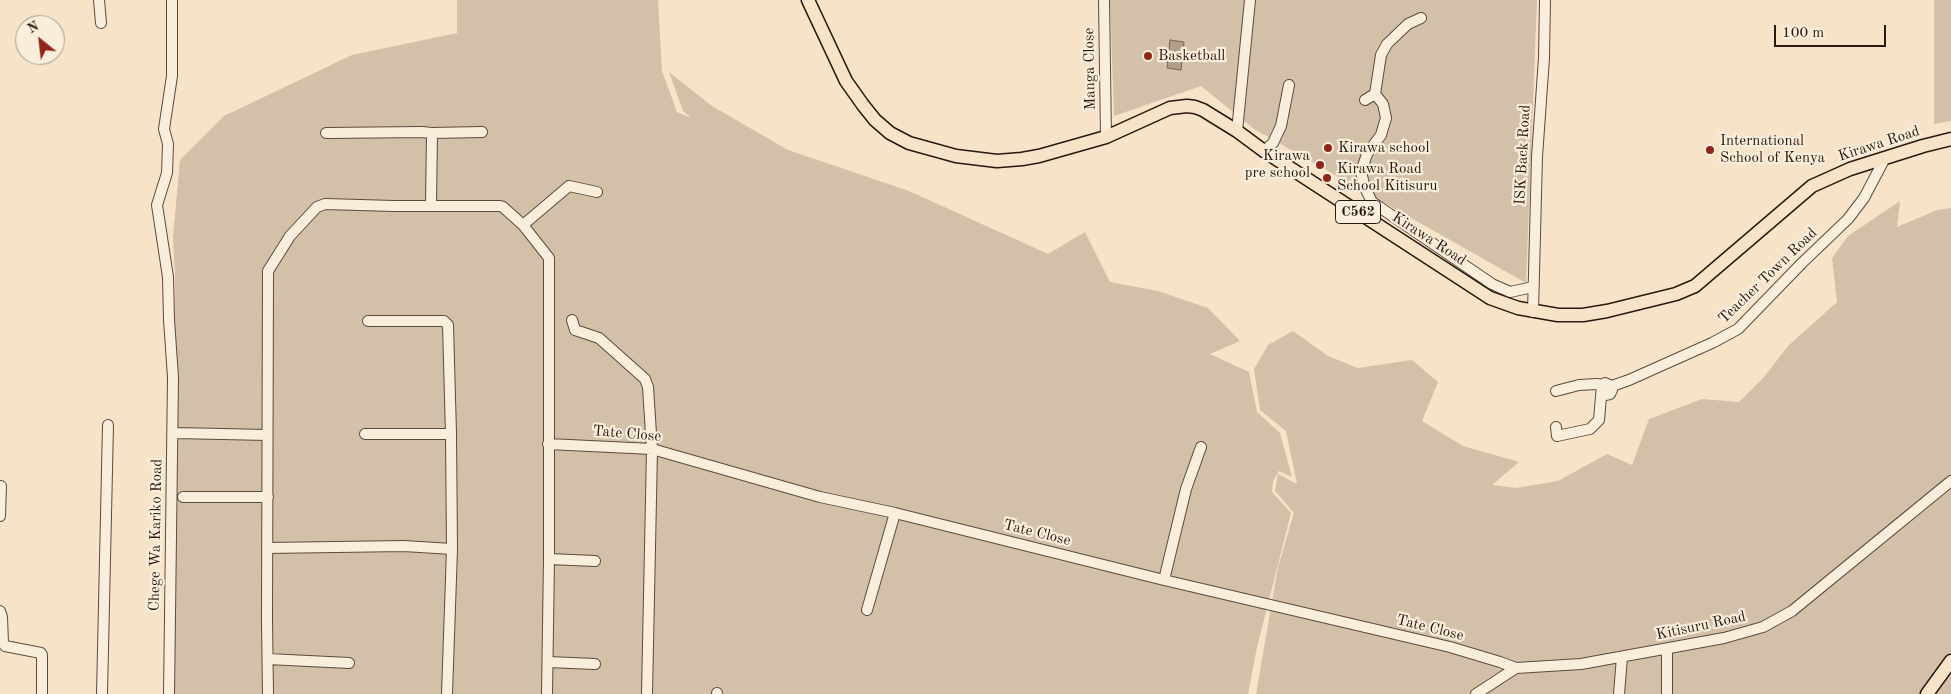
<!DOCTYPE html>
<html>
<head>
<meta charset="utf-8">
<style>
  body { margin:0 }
  #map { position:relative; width:1951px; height:694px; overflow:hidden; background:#f6e3c8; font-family:"Old Standard TT",serif }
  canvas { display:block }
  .north { position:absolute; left:15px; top:15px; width:50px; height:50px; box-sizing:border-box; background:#f9eddb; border:1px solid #a59889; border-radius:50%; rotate:331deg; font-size:14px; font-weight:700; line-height:20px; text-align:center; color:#28180d }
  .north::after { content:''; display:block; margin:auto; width:18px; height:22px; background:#8f2418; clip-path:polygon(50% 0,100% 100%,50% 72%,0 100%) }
  .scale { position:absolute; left:1774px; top:25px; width:112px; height:22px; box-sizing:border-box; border:2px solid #28180d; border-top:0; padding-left:6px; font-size:15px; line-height:18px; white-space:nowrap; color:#28180d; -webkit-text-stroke:4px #f9eddb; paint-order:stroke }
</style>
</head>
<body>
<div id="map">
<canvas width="1951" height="694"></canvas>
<div class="north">N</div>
<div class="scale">100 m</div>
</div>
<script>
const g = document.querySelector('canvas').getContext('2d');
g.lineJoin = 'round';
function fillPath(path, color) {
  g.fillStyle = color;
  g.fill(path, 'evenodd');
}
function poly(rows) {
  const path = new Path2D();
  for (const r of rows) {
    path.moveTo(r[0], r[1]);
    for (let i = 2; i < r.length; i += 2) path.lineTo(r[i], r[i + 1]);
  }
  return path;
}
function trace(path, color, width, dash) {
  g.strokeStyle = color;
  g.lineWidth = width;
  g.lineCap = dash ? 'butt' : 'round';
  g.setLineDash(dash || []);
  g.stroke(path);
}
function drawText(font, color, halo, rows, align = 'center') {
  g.font = font + ' "Old Standard TT",serif';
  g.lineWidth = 4.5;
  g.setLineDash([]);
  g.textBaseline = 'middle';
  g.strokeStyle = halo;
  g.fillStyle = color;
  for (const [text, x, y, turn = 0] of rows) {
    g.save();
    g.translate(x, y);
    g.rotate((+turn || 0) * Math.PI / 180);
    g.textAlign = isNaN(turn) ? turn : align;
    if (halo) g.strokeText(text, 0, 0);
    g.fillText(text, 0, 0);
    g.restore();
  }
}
const green = poly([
  [457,0,658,0,662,71,677,112,691,118,683,111,669,72,712,106,788,150,909,191,1048,254,1085,232,1110,282,1158,291,1208,308,1240,341,1210,354,1249,372,1257,412,1280,433,1292,477,1279,471,1273,481,1272,492,1291,513,1257,647,1248,694,175,694,175,275,173,237,180,160,224,116,352,55,457,33],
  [1110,0,1537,0,1526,283,1254,129,1201,86,1114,116],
  [1934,0,1951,0,1951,121,1934,124],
  [1900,201,1897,227,1937,210,1951,208,1951,694,1256,694,1278,567,1294,513,1275,491,1278,474,1297,484,1286,431,1260,410,1254,369,1268,345,1293,331,1328,356,1358,368,1412,360,1438,382,1422,421,1463,446,1519,462,1492,485,1516,488,1558,481,1607,454,1632,465,1649,419,1702,399,1739,402,1764,377,1788,346,1837,302,1832,258,1848,236]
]);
const water = poly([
  [1170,40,1184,42,1181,70,1167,68,1170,40]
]);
const minor = poly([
  [99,0,101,23],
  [1104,0,1106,137],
  [1375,94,1383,104,1386,118,1381,135,1367,154,1361,172,1365,188,1372,202,1492,284,1510,292,1533,287],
  [1365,100,1375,94,1381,55,1387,44,1408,24,1421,18],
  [1237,131,1250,0],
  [326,133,422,132,432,133,431,205],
  [432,133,482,132],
  [1264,151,1273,143,1281,126,1289,85],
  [523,225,569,186,597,192],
  [1533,312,1537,157,1544,58,1545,0],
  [572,320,575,330,599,338,645,379,648,387,652,449,647,694],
  [368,321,444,321,448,325,451,434,452,549,447,694],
  [1612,386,1629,380,1712,343,1738,329,1802,263,1848,219,1864,198,1884,160],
  [1556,391,1579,385,1597,384,1602,385],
  [1556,427,1557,436,1590,429,1599,420,1602,385,1605,383,1612,386,1612,390,1610,394,1605,395,1602,392],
  [176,433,267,435],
  [365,434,451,434],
  [548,444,652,449,820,497,895,513,1164,580,1450,647,1500,662,1516,668],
  [183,497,268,497],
  [0,516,1,486],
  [267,548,404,546,452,549],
  [549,559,595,561],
  [1164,580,1186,489,1201,447],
  [867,610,895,513],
  [0,611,2,617,3,643,5,646,41,653,42,655,42,694],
  [1667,649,1667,694],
  [268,659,349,663],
  [548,662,595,664],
  [717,693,717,694],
  [102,694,108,425],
  [169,694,173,377,169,320,168,277,157,205,167,173,168,144,164,129,172,76,172,0],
  [268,694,267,620,268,271,290,236,317,207,325,204,394,206,500,206,503,207,523,225,549,258,549,559,547,694],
  [1476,694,1516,668,1581,664,1724,638,1763,627,1792,611,1951,481],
  [1619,694,1622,657]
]);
const major = poly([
  [808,0,846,81,863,105,875,120,890,133,909,143,956,156,997,161,1022,159,1039,156,1106,137,1170,108,1187,106,1195,107,1203,110,1237,131,1264,151,1490,298,1518,308,1558,315,1583,315,1607,311,1676,294,1695,286,1812,186,1850,169,1923,146,1951,139],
  [1927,694,1951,661]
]);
const markers = [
  [1148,56,5,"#8f2418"],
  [1328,148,5,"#8f2418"],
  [1710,150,5,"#8f2418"],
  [1320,165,5,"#8f2418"],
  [1327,178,5,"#8f2418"]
];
const shields = [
  [1358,212,45]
];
const shieldNames = [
  ["C562",1358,212]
];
const poiNames = [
  ["Basketball",1158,56],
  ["International",1720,141],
  ["School of Kenya",1720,158],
  ["Kirawa school",1338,148],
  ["Kirawa",1310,156,"right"],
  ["pre school",1310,173,"right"],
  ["Kirawa Road",1337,169],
  ["School Kitisuru",1337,186]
];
const streetNames = [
  ["Manga Close",1090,69,-91],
  ["Kirawa Road",1879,144,-18],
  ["ISK Back Road",1523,155,-87],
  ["Kirawa Road",1429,239,33],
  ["Teacher Town Road",1768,276,-44],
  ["Tate Close",627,434,5],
  ["Tate Close",1037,533,14],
  ["Chege Wa Kariko Road",156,535,-89],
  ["Kitisuru Road",1701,626,-12],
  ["Tate Close",1430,628,14]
];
fillPath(green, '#d3c0a8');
fillPath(water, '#b09e88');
trace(water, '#7a6857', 1);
trace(minor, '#5c4b3c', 12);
trace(major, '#28180d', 15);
trace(minor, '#f9eddb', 10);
trace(major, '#f6e3c8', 12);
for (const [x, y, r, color] of markers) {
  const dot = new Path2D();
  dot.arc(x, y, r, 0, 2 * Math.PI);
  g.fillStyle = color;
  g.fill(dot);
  trace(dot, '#f9eddb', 2);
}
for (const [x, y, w] of shields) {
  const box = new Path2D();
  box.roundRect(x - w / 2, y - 11.5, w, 23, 4);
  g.fillStyle = '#f9eddb';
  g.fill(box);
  trace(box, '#28180d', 1);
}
drawText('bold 14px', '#28180d', null, shieldNames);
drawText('15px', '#28180d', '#f9eddb', poiNames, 'left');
drawText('15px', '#28180d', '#f9eddb', streetNames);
</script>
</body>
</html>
